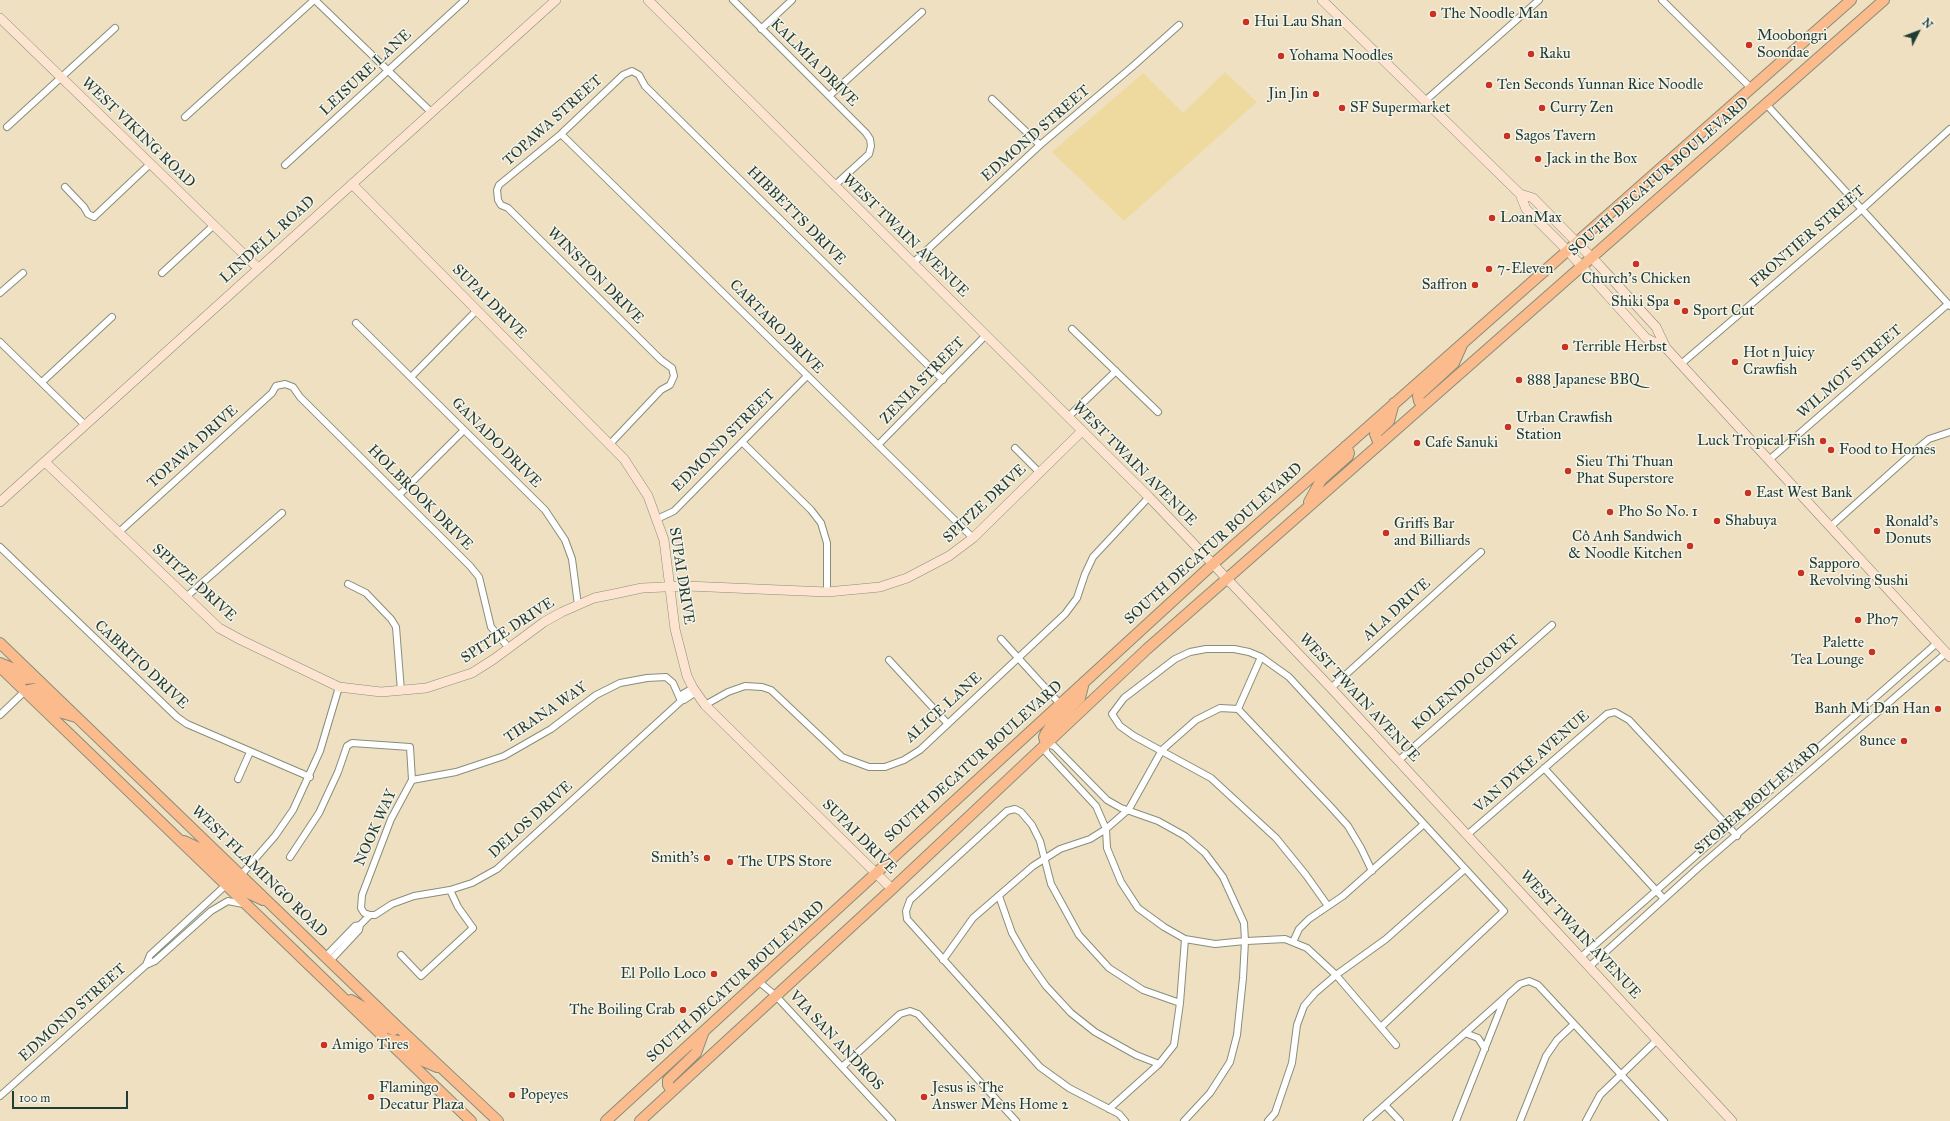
<!DOCTYPE html>
<html>
<head>
<meta charset="utf-8">
<style>
  body { margin:0 }
  #map { position:relative; width:1950px; height:1121px; overflow:hidden; background:#efe0c2; font-family:"IM FELL Great Primer",serif }
  canvas { display:block }
  .north { position:absolute; left:1898px; top:12px; width:40px; height:40px; -webkit-text-stroke:3px #f7f3e8; paint-order:stroke; rotate:48deg; font-size:11px; font-weight:700; line-height:16px; text-align:center; color:#1f3d34 }
  .north::after { content:''; display:block; margin:auto; width:14px; height:18px; background:#1f3d34; clip-path:polygon(50% 0,100% 100%,50% 72%,0 100%) }
  .scale { position:absolute; left:12px; top:1091px; width:116px; height:18px; box-sizing:border-box; border:2px solid #1f3d34; border-top:0; padding-left:5px; font-size:12px; line-height:14px; white-space:nowrap; color:#1f3d34; -webkit-text-stroke:3px #f7f3e8; paint-order:stroke }
</style>
</head>
<body>
<div id="map">
<canvas width="1950" height="1121"></canvas>
<div class="north">N</div>
<div class="scale">100 m</div>
</div>
<script>
const g = document.querySelector('canvas').getContext('2d');
g.lineJoin = 'round';
function fillPath(path, color) {
  g.fillStyle = color;
  g.fill(path, 'evenodd');
}
function poly(rows) {
  const path = new Path2D();
  for (const r of rows) {
    path.moveTo(r[0], r[1]);
    for (let i = 2; i < r.length; i += 2) path.lineTo(r[i], r[i + 1]);
  }
  return path;
}
function trace(path, color, width, dash) {
  g.strokeStyle = color;
  g.lineWidth = width;
  g.lineCap = dash ? 'butt' : 'round';
  g.setLineDash(dash || []);
  g.stroke(path);
}
function drawText(font, color, halo, rows, align = 'center') {
  g.font = font + ' "IM FELL Great Primer",serif';
  g.lineWidth = 3;
  g.setLineDash([]);
  g.textBaseline = 'middle';
  g.strokeStyle = halo;
  g.fillStyle = color;
  for (const [text, x, y, turn = 0] of rows) {
    g.save();
    g.translate(x, y);
    g.rotate((+turn || 0) * Math.PI / 180);
    g.textAlign = isNaN(turn) ? turn : align;
    if (halo) g.strokeText(text, 0, 0);
    g.fillText(text, 0, 0);
    g.restore();
  }
}
const sand = poly([
  [1225,72,1257,102,1124,221,1052,152,1143,73,1183,113]
]);
const street = poly([
  [315,0,431,112],
  [733,0,866,133,870,139,871,146,869,154,834,186],
  [1662,0,1751,88],
  [761,29,792,0],
  [829,96,922,12],
  [992,99,1040,145],
  [1425,101,1539,0],
  [1766,104,1950,306],
  [185,117,314,0],
  [7,127,115,28],
  [561,134,973,538],
  [285,165,465,0],
  [65,187,84,207,88,214,94,217,150,164],
  [913,263,1040,145,1132,67,1179,25],
  [162,273,214,225],
  [0,293,23,273],
  [356,323,545,510,565,540,572,559,578,605],
  [1072,329,1158,412],
  [0,342,85,425],
  [1681,364,1861,210,1950,129],
  [411,377,477,310],
  [42,382,112,317],
  [1068,417,1116,371],
  [742,442,811,510,821,523,827,543,827,592],
  [610,444,661,390,670,385,674,376,672,368,661,360,508,208,501,205,498,200,497,190,499,185,561,134,623,75,632,71,639,75,645,86,943,380],
  [878,445,986,335],
  [1015,448,1040,473],
  [1769,460,1948,304],
  [399,495,464,430],
  [657,519,674,511,807,376],
  [1830,527,1918,448,1929,439,1950,432],
  [118,533,272,393,276,386,285,384,293,387,300,397,470,566,479,577,491,627,509,648],
  [0,547,177,717,187,724,310,777],
  [348,584,366,593,391,619,396,627,401,691],
  [186,597,282,513],
  [1001,639,1060,704],
  [889,660,948,724],
  [1331,688,1481,552],
  [679,696,693,688],
  [705,705,728,692,745,686,762,687,771,690,842,757,869,767,885,767,904,760,920,750,1065,614,1077,598,1085,574,1093,557,1149,497],
  [1238,709,1261,657],
  [0,715,25,691],
  [1398,761,1552,625],
  [1544,768,1664,899],
  [238,779,250,752],
  [412,780,456,772,504,756,551,729,596,695,620,683,647,678,666,677,673,683,681,701],
  [1467,835,1607,714,1615,712,1629,720,1737,836],
  [290,857,319,813,338,772,347,746,352,743,410,747,412,780,391,819,362,895,361,908,364,913,370,915],
  [241,875,275,836,293,810,320,751,339,687],
  [999,896,1012,933,1027,959,1046,986,1071,1013,1095,1032,1136,1055,1159,1064],
  [1328,906,1306,875,1276,838,1211,778,1134,736,1120,726,1112,714,1124,698,1175,659,1190,652,1206,649,1234,649,1249,652,1261,657,1289,677,1504,911,1381,1027],
  [1293,942,1299,929,1309,919,1343,896,1424,824],
  [401,955,421,976,473,928,458,907,450,890],
  [325,957,355,926,360,925],
  [1581,957,1937,643],
  [943,960,973,918,1033,866,1060,849,1090,839,1106,829,1129,809,1162,750,1196,720,1220,708,1238,709,1330,806,1348,826,1361,848,1372,871],
  [330,961,359,930,360,925,370,915,375,915,392,904,414,896,450,890,472,883,497,869,681,701,684,700,696,692],
  [146,965,150,955,226,885],
  [1590,966,1698,868,1946,653],
  [758,981,776,996,892,1121],
  [1465,1033,1478,1038,1485,1049],
  [842,1067,900,1014,910,1011,918,1014,1016,1121],
  [0,1096,146,965,155,961,211,911,228,901,243,904],
  [1385,1105,1400,1121],
  [1109,1109,1159,1064,1174,1045,1180,1003,1185,939],
  [1125,1121,1119,1114,1069,1088,1040,1067,907,919,906,911,910,900,1007,811,1015,809,1021,812,1032,825,1040,841,1051,884,1079,935,1109,968,1143,990,1180,1003],
  [1184,1121,1210,1093,1230,1062,1237,1035,1243,978,1245,941,1244,923,1223,877,1205,853,1185,836,1158,821,1121,808,1107,800,1054,746,1046,744,1046,752,1096,806,1106,829,1107,848,1121,882,1138,908,1164,927,1185,939,1215,944,1245,941,1247,941,1285,939,1307,948,1336,975,1396,1045],
  [1268,1121,1275,1113,1292,1063,1297,1025,1304,1006,1315,993,1336,975,1386,939,1465,869],
  [1367,1121,1520,984,1529,981,1538,985,1664,1121],
  [1456,1121,1504,1000],
  [1520,1121,1546,1056,1557,1040,1574,1024],
  [1586,1121,1600,1095,1657,1040]
]);
const secondary = poly([
  [648,0,1149,497,1331,688,1732,1121],
  [1322,0,1520,194,1526,209,1567,250,1646,338,1666,348],
  [0,18,258,268],
  [352,184,624,459,648,496,664,540,675,629,687,676,693,688,705,705,892,889],
  [1520,194,1533,198,1599,265,1656,327,1666,348,1950,657],
  [45,462,219,628,241,640,339,687,381,692,426,688,472,673,494,659,544,622,562,612,594,598,614,594,642,588,687,586,827,592,880,587,907,578,949,556,973,538,1082,431],
  [0,502,556,0]
]);
const primary = poly([
  [1422,406,1419,401,1418,396,1454,363,1462,345],
  [1379,444,1375,434,1389,421,1394,403],
  [1309,502,1321,480,1348,456,1349,453,1346,446],
  [0,643,398,1027,498,1121],
  [0,663,12,668,24,679,36,678],
  [0,667,471,1121],
  [25,691,34,689,59,712,76,717],
  [1046,744,1044,737,1046,733,1050,727,1080,698,1084,682],
  [184,841,199,848,232,878,236,879,241,875],
  [226,885,238,884,246,892,263,900],
  [351,1000,365,1008,386,1027,394,1030,398,1027],
  [386,1039,399,1041,423,1061,437,1067],
  [672,1091,668,1085,668,1080,696,1053,704,1031],
  [606,1121,1213,564,1851,0],
  [640,1121,892,889,1147,649,1884,0]
]);
const markers = [
  [1433,14,4,"#c8321e"],
  [1246,22,4,"#c8321e"],
  [1749,45,4,"#c8321e"],
  [1531,54,4,"#c8321e"],
  [1281,56,4,"#c8321e"],
  [1489,85,4,"#c8321e"],
  [1316,94,4,"#c8321e"],
  [1342,108,4,"#c8321e"],
  [1542,108,4,"#c8321e"],
  [1507,136,4,"#c8321e"],
  [1538,159,4,"#c8321e"],
  [1492,218,4,"#c8321e"],
  [1636,264,4,"#c8321e"],
  [1489,269,4,"#c8321e"],
  [1475,285,4,"#c8321e"],
  [1677,302,4,"#c8321e"],
  [1685,311,4,"#c8321e"],
  [1565,347,4,"#c8321e"],
  [1735,362,4,"#c8321e"],
  [1519,380,4,"#c8321e"],
  [1508,427,4,"#c8321e"],
  [1823,441,4,"#c8321e"],
  [1417,443,4,"#c8321e"],
  [1831,450,4,"#c8321e"],
  [1568,471,4,"#c8321e"],
  [1748,493,4,"#c8321e"],
  [1610,512,4,"#c8321e"],
  [1717,521,4,"#c8321e"],
  [1877,531,4,"#c8321e"],
  [1386,533,4,"#c8321e"],
  [1690,546,4,"#c8321e"],
  [1801,573,4,"#c8321e"],
  [1858,620,4,"#c8321e"],
  [1872,652,4,"#c8321e"],
  [1938,709,4,"#c8321e"],
  [1904,741,4,"#c8321e"],
  [707,858,4,"#c8321e"],
  [730,862,4,"#c8321e"],
  [714,974,4,"#c8321e"],
  [683,1010,4,"#c8321e"],
  [324,1045,4,"#c8321e"],
  [512,1095,4,"#c8321e"],
  [371,1097,4,"#c8321e"],
  [924,1097,4,"#c8321e"]
];
const poiNames = [
  ["The Noodle Man",1441,14],
  ["Hui Lau Shan",1254,22],
  ["Moobongri",1757,36],
  ["Soondae",1757,53],
  ["Raku",1539,54],
  ["Yohama Noodles",1289,56],
  ["Ten Seconds Yunnan Rice Noodle",1497,85],
  ["Jin Jin",1308,94,"right"],
  ["SF Supermarket",1350,108],
  ["Curry Zen",1550,108],
  ["Sagos Tavern",1515,136],
  ["Jack in the Box",1546,159],
  ["LoanMax",1500,218],
  ["7-Eleven",1497,269],
  ["Church's Chicken",1636,279,"center"],
  ["Saffron",1467,285,"right"],
  ["Shiki Spa",1669,302,"right"],
  ["Sport Cut",1693,311],
  ["Terrible Herbst",1573,347],
  ["Hot n Juicy",1743,353],
  ["Crawfish",1743,370],
  ["888 Japanese BBQ",1527,380],
  ["Urban Crawfish",1516,418],
  ["Station",1516,435],
  ["Luck Tropical Fish",1815,441,"right"],
  ["Cafe Sanuki",1425,443],
  ["Food to Homes",1839,450],
  ["Sieu Thi Thuan",1576,462],
  ["Phat Superstore",1576,479],
  ["East West Bank",1756,493],
  ["Pho So No. 1",1618,512],
  ["Shabuya",1725,521],
  ["Ronald’s",1885,522],
  ["Donuts",1885,539],
  ["Griffs Bar",1394,524],
  ["and Billiards",1394,541],
  ["Cô Anh Sandwich",1682,537,"right"],
  ["& Noodle Kitchen",1682,554,"right"],
  ["Sapporo",1809,564],
  ["Revolving Sushi",1809,581],
  ["Pho7",1866,620],
  ["Palette",1864,643,"right"],
  ["Tea Lounge",1864,660,"right"],
  ["Banh Mi Dan Han",1930,709,"right"],
  ["8unce",1896,741,"right"],
  ["Smith's",699,858,"right"],
  ["The UPS Store",738,862],
  ["El Pollo Loco",706,974,"right"],
  ["The Boiling Crab",675,1010,"right"],
  ["Amigo Tires",332,1045],
  ["Flamingo",379,1088],
  ["Decatur Plaza",379,1105],
  ["Jesus is The",932,1088],
  ["Answer Mens Home 2",932,1105],
  ["Popeyes",520,1095]
];
const streetNames = [
  ["KALMIA DRIVE",814,63,45],
  ["LEISURE LANE",366,73,-43],
  ["TOPAWA STREET",553,121,-42],
  ["WEST VIKING ROAD",138,133,44],
  ["EDMOND STREET",1036,134,-41],
  ["SOUTH DECATUR BOULEVARD",1659,177,-41],
  ["HIBBETTS DRIVE",796,216,45],
  ["WEST TWAIN AVENUE",905,236,44],
  ["FRONTIER STREET",1808,237,-41],
  ["LINDELL ROAD",268,240,-42],
  ["WINSTON DRIVE",595,276,45],
  ["SUPAI DRIVE",489,302,45],
  ["CARTARO DRIVE",776,327,45],
  ["WILMOT STREET",1850,372,-41],
  ["ZENIA STREET",923,381,-46],
  ["EDMOND STREET",724,441,-45],
  ["GANADO DRIVE",496,443,45],
  ["TOPAWA DRIVE",193,447,-42],
  ["WEST TWAIN AVENUE",1134,464,45],
  ["HOLBROOK DRIVE",420,498,45],
  ["SPITZE DRIVE",985,504,-43],
  ["SOUTH DECATUR BOULEVARD",1214,544,-42],
  ["SUPAI DRIVE",681,576,81],
  ["SPITZE DRIVE",194,583,42],
  ["ALA DRIVE",1397,610,-42],
  ["SPITZE DRIVE",508,631,-33],
  ["CABRITO DRIVE",141,665,43],
  ["KOLENDO COURT",1466,683,-41],
  ["WEST TWAIN AVENUE",1359,698,47],
  ["ALICE LANE",944,708,-42],
  ["TIRANA WAY",546,713,-34],
  ["SOUTH DECATUR BOULEVARD",974,762,-42],
  ["VAN DYKE AVENUE",1532,762,-41],
  ["STOBER BOULEVARD",1758,799,-41],
  ["DELOS DRIVE",531,820,-42],
  ["NOOK WAY",376,828,-66],
  ["SUPAI DRIVE",859,837,45],
  ["WEST FLAMINGO ROAD",259,872,44],
  ["WEST TWAIN AVENUE",1580,935,47],
  ["SOUTH DECATUR BOULEVARD",736,982,-42],
  ["EDMOND STREET",73,1013,-42],
  ["VIA SAN ANDROS",836,1041,47]
];
fillPath(sand, '#eeda9e');
trace(street, '#878e7b', 8);
trace(secondary, '#878e7b', 10);
trace(primary, '#878e7b', 12);
trace(street, '#fff', 6);
trace(secondary, '#fde4d1', 9);
trace(primary, '#fbbb8c', 10);
for (const [x, y, r, color] of markers) {
  const dot = new Path2D();
  dot.arc(x, y, r, 0, 2 * Math.PI);
  g.fillStyle = color;
  g.fill(dot);
  trace(dot, '#f7f3e8', 1.5);
}
drawText('15px', '#1f3d34', '#f7f3e8', poiNames, 'left');
drawText('15px', '#1f3d34', '#f7f3e8', streetNames);
</script>
</body>
</html>
